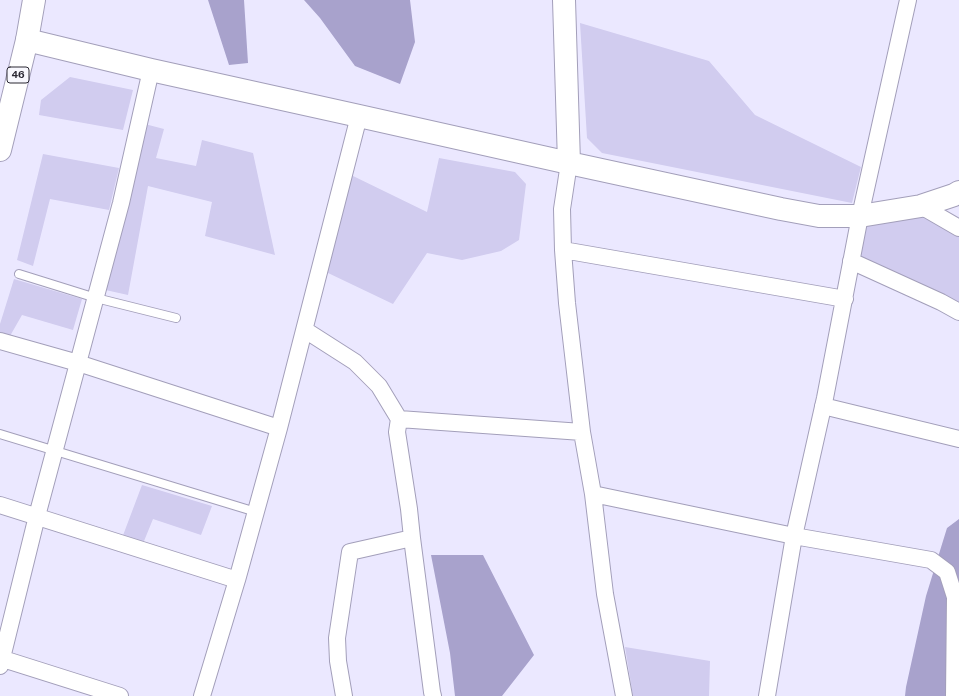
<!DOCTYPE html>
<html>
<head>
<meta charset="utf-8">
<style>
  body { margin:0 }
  canvas { display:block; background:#ebe8ff }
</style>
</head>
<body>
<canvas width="959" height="696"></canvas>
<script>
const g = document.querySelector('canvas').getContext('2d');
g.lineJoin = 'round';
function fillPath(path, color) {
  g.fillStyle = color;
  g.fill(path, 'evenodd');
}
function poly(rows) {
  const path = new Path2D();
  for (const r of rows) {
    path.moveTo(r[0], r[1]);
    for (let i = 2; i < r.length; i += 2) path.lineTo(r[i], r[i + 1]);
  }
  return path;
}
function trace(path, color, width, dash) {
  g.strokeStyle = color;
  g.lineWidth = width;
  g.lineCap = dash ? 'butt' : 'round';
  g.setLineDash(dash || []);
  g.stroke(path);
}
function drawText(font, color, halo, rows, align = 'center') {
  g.font = font + ' "Public Sans",sans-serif';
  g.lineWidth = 3;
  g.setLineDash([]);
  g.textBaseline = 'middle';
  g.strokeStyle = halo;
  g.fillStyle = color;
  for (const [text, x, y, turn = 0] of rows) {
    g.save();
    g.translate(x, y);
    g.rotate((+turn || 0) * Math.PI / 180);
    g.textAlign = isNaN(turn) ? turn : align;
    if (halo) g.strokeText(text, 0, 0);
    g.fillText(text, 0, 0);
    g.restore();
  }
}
const green = poly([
  [580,23,709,61,755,115,861,167,852,203,602,153,587,138],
  [70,77,133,90,123,130,39,115,41,100],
  [141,123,164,129,156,158,196,166,202,140,253,153,275,255,205,236,212,202,148,186,128,295,101,289],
  [43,154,119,168,109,210,50,199,33,266,17,260],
  [439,158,515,172,526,184,519,240,501,251,462,260,427,253,393,304,326,272,351,175,427,212],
  [921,206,959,228,959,312,851,261,860,216],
  [14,279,82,299,73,330,22,315,10,336,0,333,0,324],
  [142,485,212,506,201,535,153,519,142,546,122,538],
  [625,647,710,661,709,696,633,696]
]);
const forest = poly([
  [208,0,244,0,248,63,229,65],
  [304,0,410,0,415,42,400,84,355,66,320,18],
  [959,519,959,696,905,696,906,687,926,596,947,528],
  [431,555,483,555,534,655,502,696,455,696,450,653]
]);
const lane = poly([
  [19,274,96,298,176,318],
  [0,434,256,512]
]);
const street = poly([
  [569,163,562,209,563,250,567,303,582,432,593,494,605,594,624,696],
  [921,206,959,228],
  [563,250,845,299],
  [851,261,941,302,959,312],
  [305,330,355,362,379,386,399,419,397,432,409,509,412,538,432,692,433,696],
  [0,341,78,363,279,428],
  [823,406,959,439],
  [399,419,582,432],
  [593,494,794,536,931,560,947,572,955,597,954,696],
  [0,505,237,580],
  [0,658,120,696],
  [0,666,37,516,121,203,151,70],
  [202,696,237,580,279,428,359,116],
  [344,696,338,661,337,638,350,552,412,538],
  [767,696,794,536,825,398,860,216,908,0]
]);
const secondary = poly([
  [564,0,569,163],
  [27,40,151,70,359,116,569,163,781,209,819,216,860,216,921,206,954,195,959,192]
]);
const highway = poly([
  [0,150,27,40,34,0]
]);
const shields = [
  [18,75,22]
];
const shieldNames = [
  ["46",18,75]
];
fillPath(green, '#d1ccef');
fillPath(forest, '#a8a2cc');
trace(lane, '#a39fba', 10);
trace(street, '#a39fba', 18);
trace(secondary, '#a39fba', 24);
trace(highway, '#a39fba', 24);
trace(lane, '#fff', 8);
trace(street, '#fff', 16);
trace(secondary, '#fff', 22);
trace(highway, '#fff', 22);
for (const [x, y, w] of shields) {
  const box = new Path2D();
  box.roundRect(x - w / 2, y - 8, w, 16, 3);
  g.fillStyle = '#f8f8fe';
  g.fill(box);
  trace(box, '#2a2833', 1);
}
drawText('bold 10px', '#2a2833', null, shieldNames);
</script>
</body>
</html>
